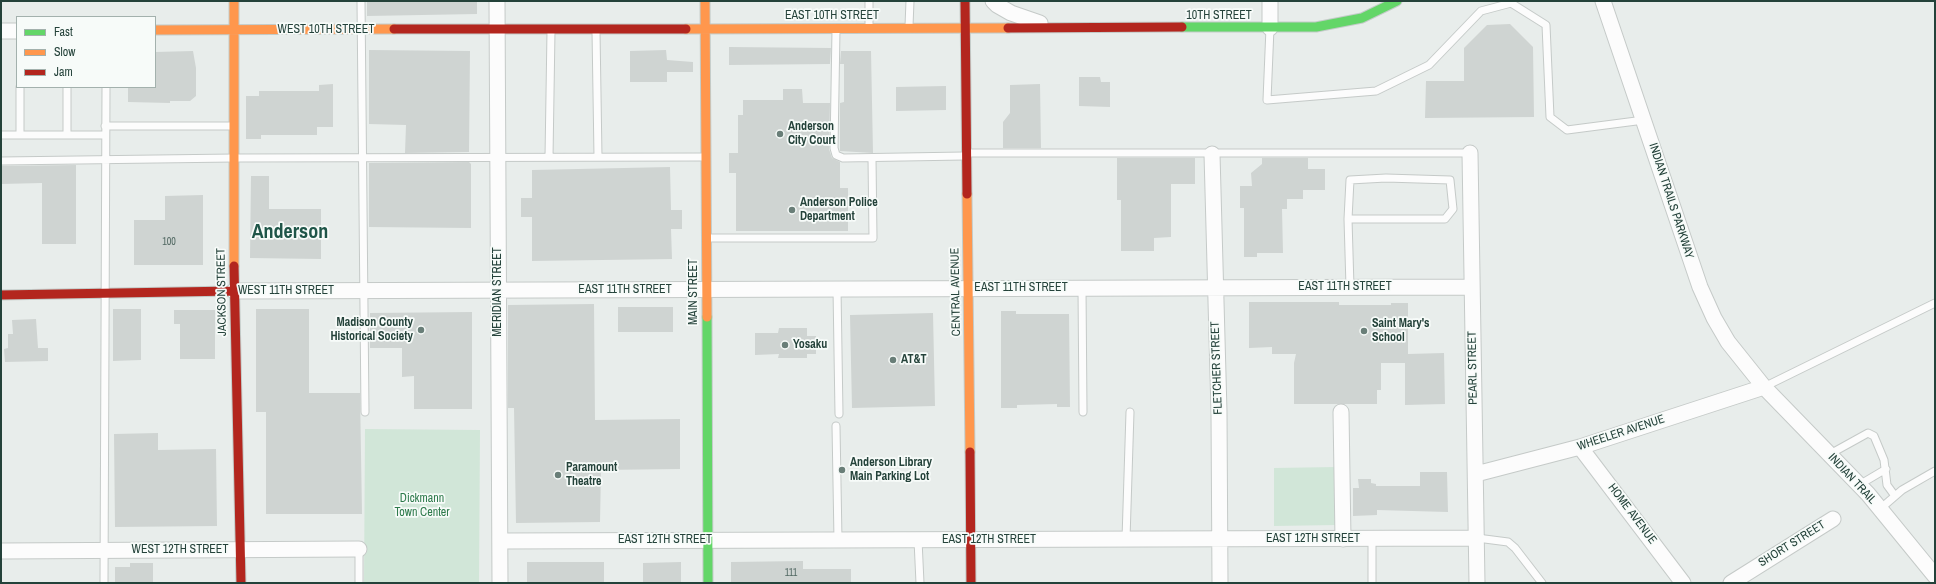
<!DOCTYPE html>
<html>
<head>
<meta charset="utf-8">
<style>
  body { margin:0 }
  #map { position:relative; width:1936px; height:584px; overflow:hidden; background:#e8edeb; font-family:"Archivo Narrow",sans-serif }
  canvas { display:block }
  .frame { position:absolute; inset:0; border:2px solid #24423a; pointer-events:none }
  .legend { position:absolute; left:16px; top:16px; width:140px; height:72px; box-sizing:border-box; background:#f7fbf9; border:1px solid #a3b1ad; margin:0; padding:5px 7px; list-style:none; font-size:12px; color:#24423a }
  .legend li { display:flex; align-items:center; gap:8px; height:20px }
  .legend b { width:20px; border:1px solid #a3b1ad }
</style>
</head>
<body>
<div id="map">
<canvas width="1936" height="584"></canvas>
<div class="frame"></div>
<ul class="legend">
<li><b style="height:5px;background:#63d668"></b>Fast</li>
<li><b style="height:5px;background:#ff974d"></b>Slow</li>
<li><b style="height:5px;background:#b3261e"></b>Jam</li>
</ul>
</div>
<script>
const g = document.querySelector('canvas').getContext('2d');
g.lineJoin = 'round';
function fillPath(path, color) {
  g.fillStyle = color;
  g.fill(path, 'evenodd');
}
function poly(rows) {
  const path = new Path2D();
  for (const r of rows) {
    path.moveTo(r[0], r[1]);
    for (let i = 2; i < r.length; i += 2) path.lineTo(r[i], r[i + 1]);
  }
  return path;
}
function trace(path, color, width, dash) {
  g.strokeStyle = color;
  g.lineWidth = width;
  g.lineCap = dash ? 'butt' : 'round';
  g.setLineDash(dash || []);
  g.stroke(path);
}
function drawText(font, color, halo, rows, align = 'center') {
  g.font = font + ' "Archivo Narrow",sans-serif';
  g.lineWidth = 3.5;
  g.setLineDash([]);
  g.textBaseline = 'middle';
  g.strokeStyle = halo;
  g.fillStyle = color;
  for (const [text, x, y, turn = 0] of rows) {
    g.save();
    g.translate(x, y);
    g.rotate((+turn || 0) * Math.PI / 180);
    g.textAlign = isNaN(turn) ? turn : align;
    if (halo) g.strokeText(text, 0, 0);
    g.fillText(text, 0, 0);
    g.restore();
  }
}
const green = poly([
  [365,429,480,430,479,583,364,583],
  [1336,467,1337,525,1274,526,1274,468]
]);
const building = poly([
  [367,1,477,1,477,14,367,16],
  [1510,24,1533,47,1534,117,1425,118,1426,81,1464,81,1464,48,1487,25],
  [729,47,831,48,830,64,729,65],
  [369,50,470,51,469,152,405,153,406,125,369,124],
  [666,50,667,60,693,62,693,72,667,72,667,82,630,82,630,51],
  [193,51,196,68,196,96,190,101,170,101,170,103,128,102,128,87,155,87,155,52],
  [841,51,871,51,873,153,840,151,840,103,844,102,844,64,840,64],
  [1079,77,1100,77,1101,82,1110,82,1110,107,1079,106],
  [333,84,333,127,317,127,317,135,261,135,261,139,246,139,246,96,259,96,259,91,319,91,319,85],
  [1040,84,1041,148,1003,148,1003,122,1010,113,1010,85],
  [946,86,946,110,896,111,896,87],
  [783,89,802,89,803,103,830,103,829,149,832,158,840,162,840,188,848,188,848,231,736,231,736,173,729,173,729,153,738,153,738,115,743,115,743,100,783,100],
  [1117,158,1195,158,1195,184,1171,184,1171,237,1154,238,1154,251,1121,251,1121,200,1117,200],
  [1262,158,1308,158,1308,169,1325,169,1325,190,1303,190,1303,199,1287,199,1287,209,1282,209,1283,253,1257,253,1257,257,1244,257,1244,208,1240,208,1240,186,1252,186,1251,173,1262,164],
  [469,162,471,164,471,228,369,227,369,163],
  [76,165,76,244,42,244,42,183,1,184,1,166],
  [670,167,671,210,682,210,682,229,671,229,672,259,532,261,532,217,521,217,521,198,532,198,532,170],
  [251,176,269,176,269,209,321,209,321,259,250,258],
  [203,195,203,265,134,265,134,220,165,220,165,196],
  [1249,302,1339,302,1339,305,1391,305,1391,303,1408,303,1408,354,1444,353,1445,404,1405,405,1405,363,1381,363,1381,390,1377,390,1377,404,1294,404,1294,363,1296,354,1272,354,1272,347,1249,348],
  [594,304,595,420,680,419,680,469,601,470,600,522,516,523,514,408,508,408,508,305],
  [618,307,673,307,673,332,618,332],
  [113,309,141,309,141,360,113,361],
  [256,309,309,309,309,393,360,393,362,514,266,514,266,412,256,412],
  [174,310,215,310,215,359,180,359,180,324,174,324],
  [1001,311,1016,311,1016,314,1069,314,1070,407,1057,407,1057,404,1017,405,1017,408,1001,408],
  [472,312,472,409,414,409,414,376,402,377,402,348,370,348,370,313],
  [933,313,935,406,852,408,850,315],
  [36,319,38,348,48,348,48,361,5,362,4,349,8,348,8,334,13,334,12,320],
  [779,328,807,328,807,336,816,336,816,354,807,354,807,358,778,358,779,354,755,355,755,333,778,333],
  [158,433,158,450,216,449,217,526,115,527,114,434],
  [1420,472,1447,472,1448,512,1377,510,1377,515,1353,516,1353,488,1359,488,1358,479,1371,479,1371,483,1376,484,1376,486,1420,486],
  [803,561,803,569,851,569,851,583,731,583,731,562],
  [527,562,604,562,604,583,527,583],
  [681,562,681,583,643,583,643,563],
  [130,563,153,563,153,583,115,583,115,567,130,567]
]);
const lane = poly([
  [361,1,365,412],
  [909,26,910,1],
  [869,27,869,1],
  [1270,28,1267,100,1376,91,1429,65,1481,11,1511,3,1546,25,1550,117,1567,130,1644,120],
  [836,30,834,148,836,155,843,158,964,156],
  [596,31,598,157],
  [20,87,20,135],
  [67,87,67,135],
  [105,126,232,126],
  [1,135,105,135],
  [969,153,1470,153],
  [549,157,551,31],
  [1,161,234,158,705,157],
  [1348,219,1350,180,1386,178,1450,180,1453,209,1445,219,1348,219,1350,287],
  [707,238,873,238,872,158],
  [1082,288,1083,412],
  [837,289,839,414],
  [1764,387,1935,303],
  [836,426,838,540],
  [1830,454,1868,433,1874,436,1884,460,1887,485,1895,496],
  [1859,485,1886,469],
  [1880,509,1902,490,1935,471],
  [1372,538,1372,583],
  [1477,538,1508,542,1515,548,1542,583],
  [1126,539,1130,412],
  [918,540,920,583],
  [359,549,359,583],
  [104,583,106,87]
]);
const street = poly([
  [497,1,500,583],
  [993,1,997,5,1011,13,1040,23],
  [1270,1,1270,28],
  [1603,1,1700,287,1714,318,1728,342,1764,387,1868,494,1935,576],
  [1,31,17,31],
  [1470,153,1477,583],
  [1212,154,1219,412,1220,583],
  [234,291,1471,287],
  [1341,412,1343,539],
  [1580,447,1683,583],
  [1476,474,1580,447,1764,387],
  [500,541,1477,538],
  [1,551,359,549],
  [1731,583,1833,519]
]);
const fast = poly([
  [1182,27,1316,27,1362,18,1397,1],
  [707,317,708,583]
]);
const slow = poly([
  [234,1,234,266],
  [705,1,707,317],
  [686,29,1008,28],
  [155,30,394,29],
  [967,194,970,452]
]);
const jam = poly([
  [965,1,967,194],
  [1008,28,1182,27],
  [394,29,686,29],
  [234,266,241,583],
  [1,295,234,291],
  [970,452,971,583]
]);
const markers = [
  [780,134,4,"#697e78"],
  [792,210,4,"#697e78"],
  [421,330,4,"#697e78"],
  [1364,331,4,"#697e78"],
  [785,345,4,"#697e78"],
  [893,360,4,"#697e78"],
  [842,470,4,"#697e78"],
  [558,475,4,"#697e78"]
];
const numberNames = [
  ["100",169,242],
  ["111",791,573]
];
const streetNames = [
  ["EAST 10TH STREET",832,16],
  ["10TH STREET",1219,16],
  ["WEST 10TH STREET",326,30],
  ["INDIAN TRAILS PARKWAY",1671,201,72],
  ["EAST 11TH STREET",1345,287],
  ["EAST 11TH STREET",1021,288],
  ["EAST 11TH STREET",625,290],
  ["WEST 11TH STREET",286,291],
  ["JACKSON STREET",222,292,-91],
  ["MERIDIAN STREET",498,292,-90],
  ["MAIN STREET",694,292,-90],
  ["CENTRAL AVENUE",956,292,-91],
  ["FLETCHER STREET",1217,368,-92],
  ["PEARL STREET",1473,368,-91],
  ["WHEELER AVENUE",1621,433,-18],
  ["INDIAN TRAIL",1852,479,47],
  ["HOME AVENUE",1632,514,53],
  ["EAST 12TH STREET",1313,539],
  ["EAST 12TH STREET",665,540],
  ["EAST 12TH STREET",989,540],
  ["SHORT STREET",1792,544,-32],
  ["WEST 12TH STREET",180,550]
];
const poiNames = [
  ["Anderson",788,127],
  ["City Court",788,141],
  ["Anderson Police",800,203],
  ["Department",800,217],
  ["Madison County",413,323,"right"],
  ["Historical Society",413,337,"right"],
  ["Saint Mary's",1372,324],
  ["School",1372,338],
  ["Yosaku",793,345],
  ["AT&T",901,360],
  ["Anderson Library",850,463],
  ["Main Parking Lot",850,477],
  ["Paramount",566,468],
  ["Theatre",566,482]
];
const parkNames = [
  ["Dickmann",422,499],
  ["Town Center",422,513]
];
const townNames = [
  ["Anderson",290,233]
];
fillPath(green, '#d1e6d8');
fillPath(building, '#cfd4d2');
trace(lane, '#c5cac8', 9);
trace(street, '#c5cac8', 17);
trace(fast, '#c3cbc8', 11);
trace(slow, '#c3cbc8', 11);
trace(jam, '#c3cbc8', 11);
trace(lane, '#fcfcfc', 7);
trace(street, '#fcfcfc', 15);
trace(fast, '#63d668', 9);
trace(slow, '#ff974d', 9);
trace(jam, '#b3261e', 9);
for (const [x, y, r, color] of markers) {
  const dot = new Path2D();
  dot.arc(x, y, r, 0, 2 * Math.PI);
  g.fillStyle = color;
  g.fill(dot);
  trace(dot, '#f7fbf9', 1.5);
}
drawText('10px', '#506761', null, numberNames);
drawText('12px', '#24423a', '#f7fbf9', streetNames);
drawText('bold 12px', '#24423a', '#f7fbf9', poiNames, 'left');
drawText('12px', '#2d7a4b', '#f7fbf9', parkNames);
drawText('bold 20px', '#1f5548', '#f7fbf9', townNames);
</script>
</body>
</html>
